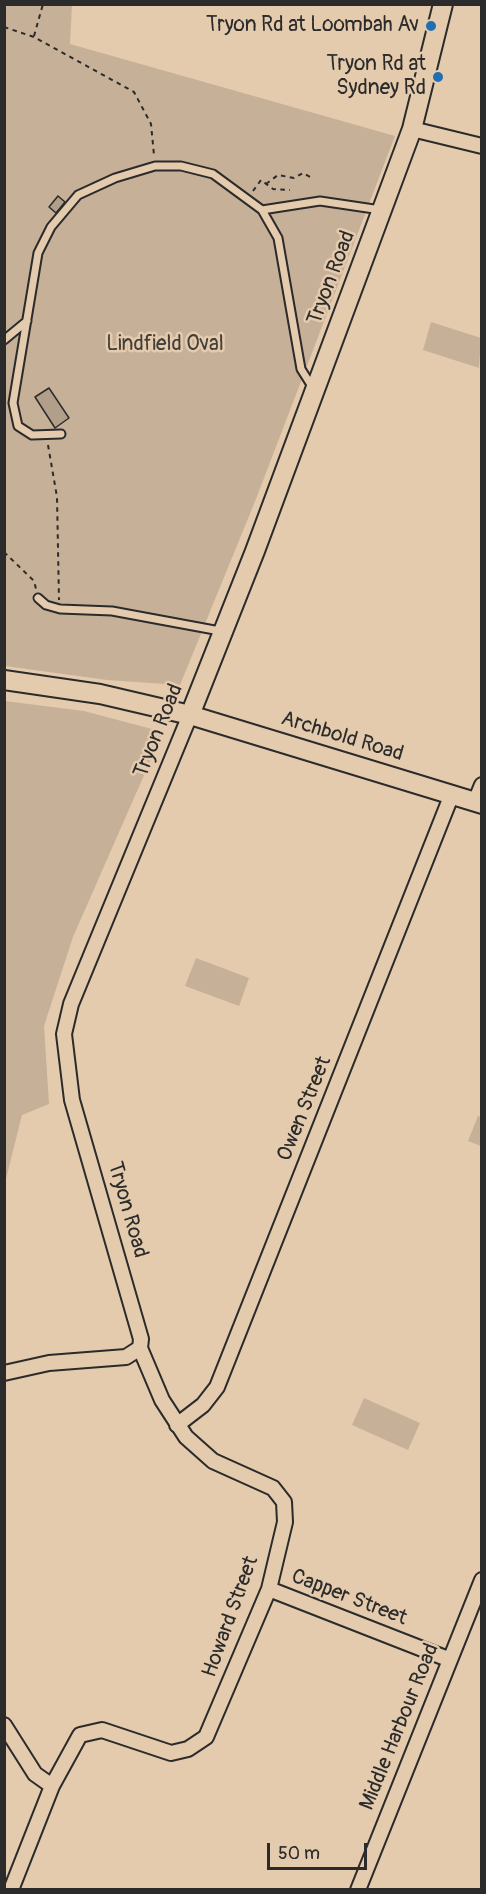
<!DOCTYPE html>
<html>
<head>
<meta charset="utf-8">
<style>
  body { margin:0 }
  #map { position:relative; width:486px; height:1894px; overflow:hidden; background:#e5cbad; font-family:Pangolin,sans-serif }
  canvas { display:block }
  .frame { position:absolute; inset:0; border:6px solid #2b2b2b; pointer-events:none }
  .scale { position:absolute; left:267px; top:1843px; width:100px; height:27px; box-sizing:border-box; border:3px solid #2b2b2b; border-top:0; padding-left:8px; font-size:18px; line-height:21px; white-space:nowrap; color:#2b2b2b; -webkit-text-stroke:4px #e5cbad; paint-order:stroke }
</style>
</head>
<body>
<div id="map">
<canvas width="486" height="1894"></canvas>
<div class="frame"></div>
<div class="scale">50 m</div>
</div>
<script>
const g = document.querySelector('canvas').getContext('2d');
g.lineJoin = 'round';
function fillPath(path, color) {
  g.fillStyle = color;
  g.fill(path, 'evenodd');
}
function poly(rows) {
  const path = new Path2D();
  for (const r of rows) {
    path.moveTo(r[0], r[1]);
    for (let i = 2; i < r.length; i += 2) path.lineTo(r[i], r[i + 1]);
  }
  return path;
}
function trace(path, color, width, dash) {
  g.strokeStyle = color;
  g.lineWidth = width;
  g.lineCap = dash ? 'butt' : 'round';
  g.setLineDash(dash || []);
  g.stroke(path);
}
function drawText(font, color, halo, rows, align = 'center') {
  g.font = font + ' Pangolin,sans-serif';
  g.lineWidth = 5;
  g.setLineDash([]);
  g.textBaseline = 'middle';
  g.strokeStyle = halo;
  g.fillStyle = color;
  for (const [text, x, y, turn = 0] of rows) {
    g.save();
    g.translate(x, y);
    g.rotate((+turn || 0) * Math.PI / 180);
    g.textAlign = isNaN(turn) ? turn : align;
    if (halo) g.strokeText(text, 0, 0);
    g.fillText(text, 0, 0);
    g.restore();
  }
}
const green = poly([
  [5,5,72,5,70,44,395,136,256,499,180,685,107,680,5,666],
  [431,322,481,338,479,368,423,350],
  [5,701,84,711,163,732,73,937,44,1026,49,1104,22,1115,5,1183],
  [196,958,249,978,239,1006,185,986],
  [478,1116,481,1117,481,1146,468,1141],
  [364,1398,420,1423,408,1450,352,1425]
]);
const building = poly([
  [58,196,65,202,56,213,49,207,58,196],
  [49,388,69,418,55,428,35,397,49,388]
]);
const path = poly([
  [4,27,34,37,134,92,151,124,154,155],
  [34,36,43,4],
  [266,184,278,175,294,178,303,173,312,178],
  [253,191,261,180,273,189,290,190],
  [48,445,57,497,59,600],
  [4,552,34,581,36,589]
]);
const lane = poly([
  [262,210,320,201,381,210],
  [4,340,27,321],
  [61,434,32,435,18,426,13,403,38,253,51,227,78,195,115,178,155,166,181,166,213,174,262,210,278,238,301,369,313,388],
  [38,598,46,605,60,609,112,611,220,631]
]);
const street = poly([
  [412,129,482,146],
  [475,802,482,785],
  [4,1373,49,1363,126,1357,140,1348,141,1339,72,1100,64,1034,71,1004,190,715],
  [177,1425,203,1405,217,1387,452,794],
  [269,1589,448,1659],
  [4,1725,35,1774,52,1786],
  [11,1890,52,1786,80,1735,102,1730,171,1753,188,1749,206,1737,269,1589,285,1522,284,1502,273,1488,213,1461,186,1437,162,1400,140,1348],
  [358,1890,482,1580]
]);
const secondary = poly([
  [4,680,100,694,190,715,482,804],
  [190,715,255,551,412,129,443,4]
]);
const markers = [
  [431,26,6,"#1f6fb2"],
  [438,77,6,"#1f6fb2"]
];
const poiNames = [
  ["Tryon Rd at Loombah Av",419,26],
  ["Tryon Rd at",426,65],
  ["Sydney Rd",426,89]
];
const streetNames = [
  ["Tryon Road",332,278,-69],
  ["Tryon Road",159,731,-68],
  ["Archbold Road",342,737,17],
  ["Owen Street",305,1109,-68],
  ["Tryon Road",127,1210,74],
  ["Capper Street",349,1598,21],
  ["Howard Street",231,1617,-70],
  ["Middle Harbour Road",400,1727,-68]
];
const parkNames = [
  ["Lindfield Oval",165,345]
];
fillPath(green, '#c7b098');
fillPath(building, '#b19f89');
trace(building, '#2b2b2b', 1.5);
trace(lane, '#2b2b2b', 11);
trace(street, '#2b2b2b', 18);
trace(secondary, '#2b2b2b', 22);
trace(path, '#2b2b2b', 2, [4.5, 4.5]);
trace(lane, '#e5cbad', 7);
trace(street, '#e5cbad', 14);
trace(secondary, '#e5cbad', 18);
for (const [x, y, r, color] of markers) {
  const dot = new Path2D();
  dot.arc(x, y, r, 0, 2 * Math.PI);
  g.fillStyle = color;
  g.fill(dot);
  trace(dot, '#e5cbad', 2);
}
drawText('21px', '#2b2b2b', '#e5cbad', poiNames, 'right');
drawText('21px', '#2b2b2b', '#e5cbad', streetNames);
drawText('21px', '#423f3b', '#e5cbad', parkNames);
</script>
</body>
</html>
